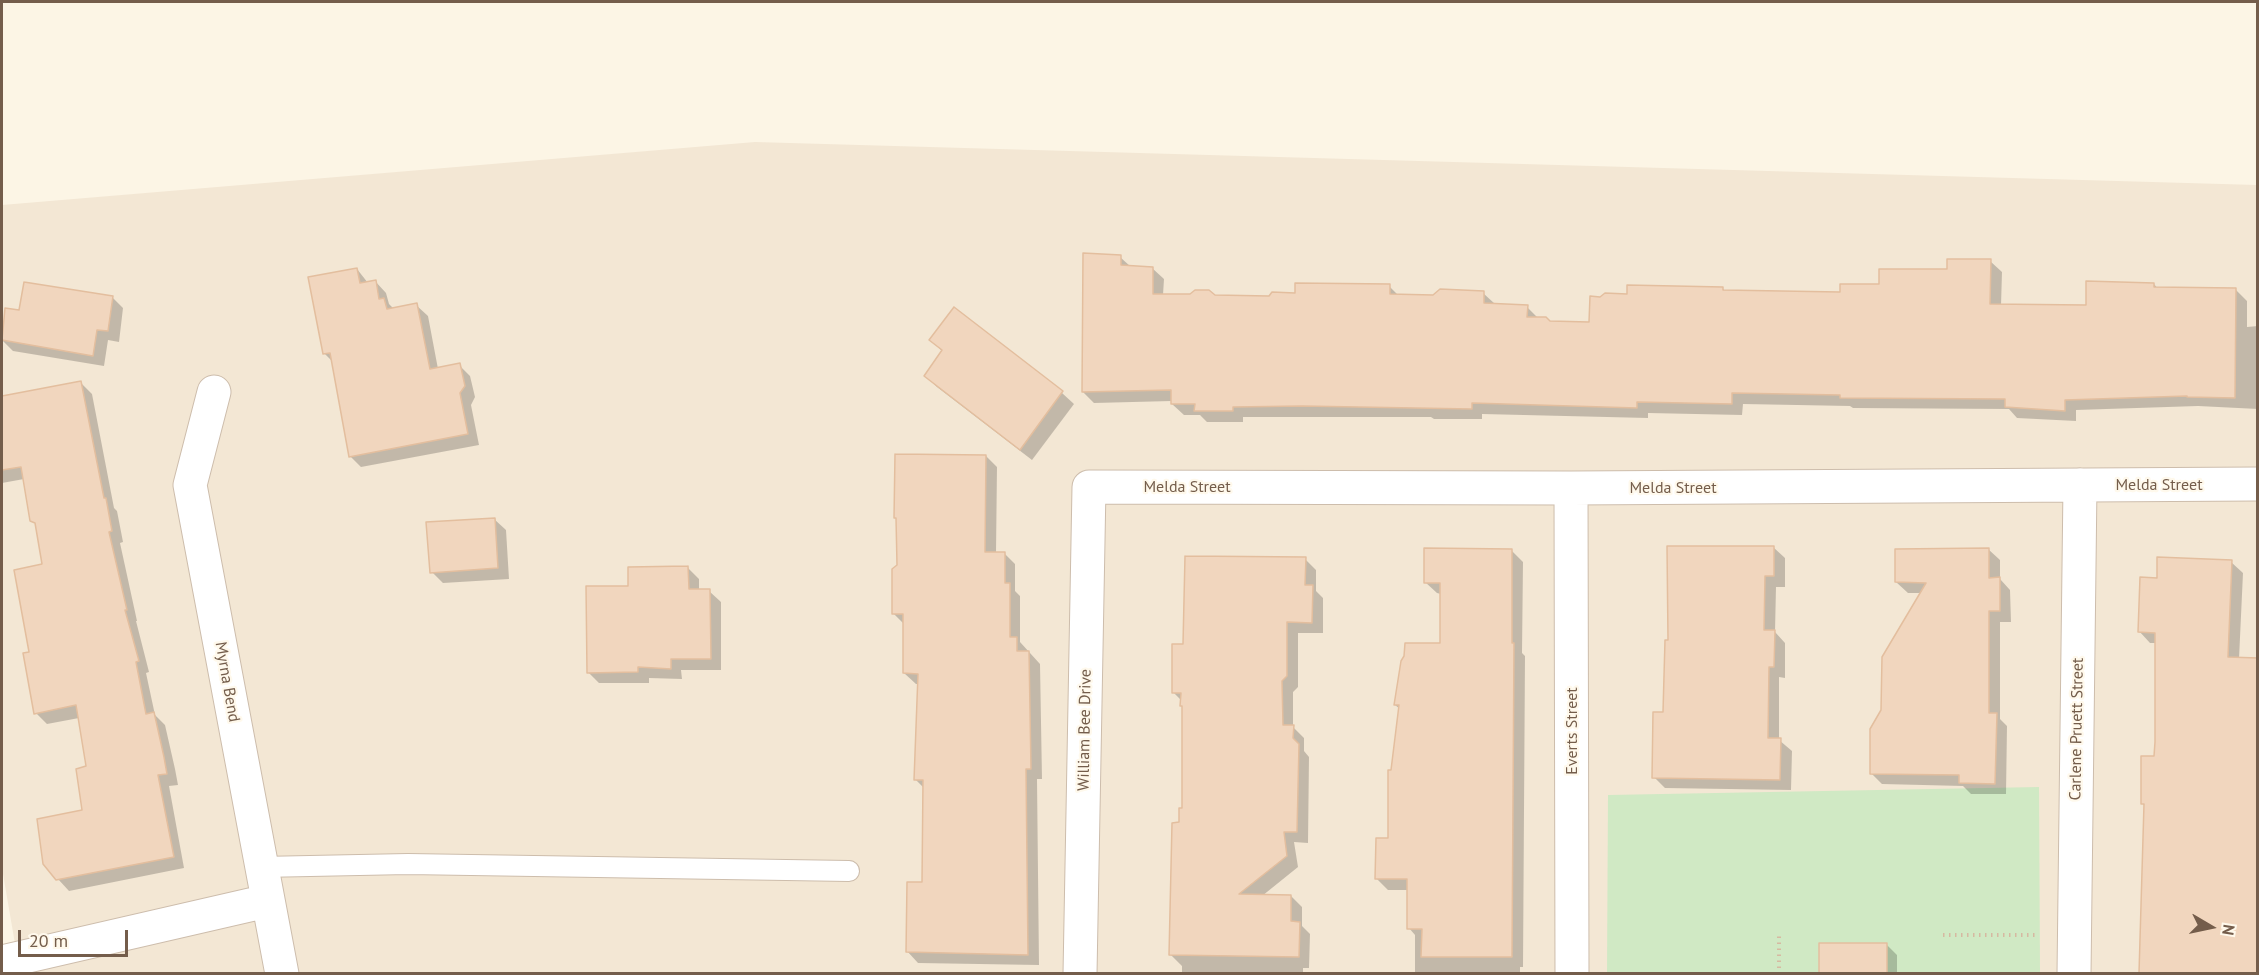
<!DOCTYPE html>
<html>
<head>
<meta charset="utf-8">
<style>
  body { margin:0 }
  #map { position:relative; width:2259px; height:975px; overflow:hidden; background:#fcf5e5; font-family:"PT Sans",sans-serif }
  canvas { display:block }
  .frame { position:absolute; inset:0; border:3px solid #745d4b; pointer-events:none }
  .north { position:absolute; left:2181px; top:897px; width:60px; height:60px; -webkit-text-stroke:4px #fff9ec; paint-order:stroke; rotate:99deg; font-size:16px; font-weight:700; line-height:24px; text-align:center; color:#745d4b }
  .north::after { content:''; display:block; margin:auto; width:21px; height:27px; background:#745d4b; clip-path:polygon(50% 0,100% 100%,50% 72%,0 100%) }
  .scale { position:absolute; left:18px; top:930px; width:110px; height:27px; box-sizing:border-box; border:3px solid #745d4b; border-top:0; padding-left:8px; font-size:18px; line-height:21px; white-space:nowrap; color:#745d4b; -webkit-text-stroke:4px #fff9ec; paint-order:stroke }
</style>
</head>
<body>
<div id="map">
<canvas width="2259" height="975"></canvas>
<div class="frame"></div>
<div class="north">N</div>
<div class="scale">20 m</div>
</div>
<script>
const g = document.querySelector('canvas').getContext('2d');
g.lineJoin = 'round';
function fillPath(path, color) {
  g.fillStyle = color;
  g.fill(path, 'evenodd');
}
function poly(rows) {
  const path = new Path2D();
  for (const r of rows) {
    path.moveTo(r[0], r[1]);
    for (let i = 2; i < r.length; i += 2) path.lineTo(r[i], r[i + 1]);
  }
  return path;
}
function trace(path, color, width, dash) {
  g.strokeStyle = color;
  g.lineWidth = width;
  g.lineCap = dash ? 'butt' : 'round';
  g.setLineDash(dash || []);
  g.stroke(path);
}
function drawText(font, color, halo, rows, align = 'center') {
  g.font = font + ' "PT Sans",sans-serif';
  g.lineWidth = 4.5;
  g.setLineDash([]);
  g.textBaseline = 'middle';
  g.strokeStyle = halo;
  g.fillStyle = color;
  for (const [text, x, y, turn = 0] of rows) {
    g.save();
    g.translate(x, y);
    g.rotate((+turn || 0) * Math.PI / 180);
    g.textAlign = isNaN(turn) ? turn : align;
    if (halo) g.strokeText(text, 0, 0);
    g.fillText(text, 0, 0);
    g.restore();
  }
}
const residential = poly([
  [755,142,2257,185,2257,973,20,973,2,868,2,205]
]);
const green = poly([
  [2039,787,2040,973,1607,974,1608,795]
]);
const shadow = poly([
  [1120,257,1131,267,1152,268,1164,279,1163,295,1269,297,1389,286,1399,296,1434,297,1483,293,1495,304,1527,307,1539,319,1549,322,1591,324,1628,296,1722,288,1726,292,1842,294,1990,261,2002,272,2001,306,2088,307,2154,284,2158,289,2236,290,2247,301,2247,327,2258,326,2258,409,2198,406,2076,410,2076,421,2017,418,2009,409,1853,408,1850,406,1743,404,1742,415,1648,413,1648,418,1482,414,1482,419,1434,419,1431,417,1243,417,1243,422,1207,422,1200,415,1184,415,1172,404,1172,401,1094,403,1083,392],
  [357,269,368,283,375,281,386,293,389,304,394,309,416,305,428,316,438,369,459,365,470,376,475,397,471,405,479,445,361,467,350,456,333,362,324,353],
  [112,297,123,308,119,342,108,340,104,366,13,351,2,340,6,310,20,312],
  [954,310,1062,393,1074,404,1032,460,937,387,926,376,943,352,931,340],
  [80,382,92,394,114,508,117,511,123,542,120,543,137,621,136,621,149,672,146,673,155,715,165,725,175,769,178,785,169,786,184,868,69,891,58,879,84,812,88,767,79,718,47,724,36,713,31,653,43,565,37,525,32,520,24,479,2,483,2,398],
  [986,456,997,467,996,553,1004,553,1015,564,1015,591,1020,596,1020,642,1040,664,1042,779,1037,779,1039,965,918,963,907,951,924,883,925,789,915,779,919,684,916,684,904,673,904,624,893,613,898,565,897,519,895,517],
  [494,519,506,530,509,579,443,583,432,572],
  [1773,547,1785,558,1785,587,1776,587,1775,632,1785,643,1785,678,1779,677,1779,740,1792,751,1791,790,1665,788,1654,777,1664,714,1669,641],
  [1988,549,2000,560,2000,579,2010,590,2011,622,2000,622,2000,719,2007,726,2006,794,1971,794,1963,786,1882,784,1871,773,1883,710,1921,593,1908,593,1896,582],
  [1511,550,1523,562,1522,653,1525,656,1523,967,1520,967,1520,974,1415,974,1415,935,1409,928,1409,890,1388,890,1377,879,1389,839,1392,772,1400,709,1395,705,1442,644,1441,594,1437,593,1425,582],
  [1305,559,1316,570,1316,591,1323,598,1323,633,1298,633,1298,687,1293,692,1293,727,1304,738,1304,751,1309,757,1308,843,1294,842,1298,867,1262,896,1291,896,1302,907,1302,926,1310,934,1309,968,1303,968,1303,974,1182,974,1182,966,1171,955,1180,824,1184,810,1182,701,1173,692,1184,645],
  [2231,562,2243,573,2239,659,2258,974,2142,974,2145,806,2142,803,2156,757,2157,643,2150,643,2139,631,2158,580],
  [688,568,699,579,699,590,709,591,721,602,721,670,681,670,682,679,649,678,649,683,599,683,588,672,630,587],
  [1886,944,1897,955,1897,974,1820,974]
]);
const building = poly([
  [1083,253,1121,255,1121,265,1153,267,1153,294,1190,294,1195,290,1209,290,1215,295,1269,296,1272,292,1295,293,1295,283,1390,284,1390,294,1433,295,1440,289,1484,291,1484,303,1528,305,1527,317,1546,317,1550,321,1589,322,1590,296,1600,297,1605,293,1627,294,1627,285,1723,287,1723,290,1840,292,1840,284,1879,284,1879,269,1947,269,1947,259,1991,259,1990,304,2086,305,2086,281,2154,283,2154,287,2236,288,2235,398,2187,397,2187,396,2065,400,2065,411,2005,407,2005,399,1840,398,1840,395,1732,393,1732,404,1637,402,1637,408,1472,403,1472,409,1302,406,1233,407,1233,411,1194,411,1195,404,1171,404,1171,390,1082,392,1083,253],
  [357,268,360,283,376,280,379,299,384,298,387,309,417,303,430,369,460,363,465,386,460,393,468,434,349,457,330,353,323,354,308,277,357,268],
  [24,282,113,296,108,331,97,330,93,356,2,340,5,308,19,310,24,282],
  [954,307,1063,391,1020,450,924,376,942,350,929,340,954,307],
  [81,381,104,498,106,498,112,531,109,532,127,610,125,610,139,661,136,662,146,714,154,712,164,757,167,774,158,775,174,857,56,880,43,864,37,819,82,810,76,769,86,766,76,705,34,714,23,653,29,652,14,570,42,564,35,523,30,521,21,467,2,470,2,396,81,381],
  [895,454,986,455,985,552,1005,552,1005,583,1010,583,1010,637,1017,637,1017,651,1029,651,1031,769,1026,769,1028,955,906,952,907,882,922,882,923,780,914,780,918,674,903,673,903,614,892,614,892,569,897,565,896,518,894,518,895,454],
  [495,518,498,568,430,573,426,522,495,518],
  [1667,546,1774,546,1774,576,1765,576,1764,630,1775,630,1774,667,1769,667,1768,738,1781,738,1780,780,1652,778,1653,712,1663,712,1665,640,1668,640,1667,546],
  [1424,548,1512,549,1512,643,1514,643,1512,957,1421,957,1422,929,1407,929,1407,879,1375,879,1376,838,1388,838,1388,770,1391,770,1399,705,1394,705,1401,661,1404,656,1405,643,1440,643,1440,583,1424,583,1424,548],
  [1989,548,1989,578,2000,577,2000,611,1989,611,1989,713,1997,713,1995,784,1959,783,1959,775,1870,774,1870,729,1881,710,1882,657,1926,583,1895,582,1895,549,1989,548],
  [1185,556,1306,557,1305,585,1313,585,1312,623,1287,622,1287,676,1282,681,1283,725,1294,725,1293,738,1299,744,1297,832,1284,832,1287,856,1239,894,1291,895,1291,921,1300,922,1299,957,1169,955,1172,823,1179,822,1179,808,1182,808,1182,706,1180,706,1181,693,1172,693,1172,644,1183,644,1185,556],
  [2157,557,2232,560,2228,657,2258,658,2258,974,2139,973,2144,804,2141,804,2141,756,2154,756,2155,742,2155,633,2138,632,2140,577,2157,578,2157,557],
  [688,566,689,589,710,589,711,659,671,659,671,669,638,667,638,672,587,673,586,586,628,586,628,567,688,566],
  [1819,943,1887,943,1887,974,1819,974,1819,943]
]);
const path = poly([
  [1943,935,2038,935],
  [1779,974,1779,935]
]);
const lane = poly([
  [261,867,408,864,849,871]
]);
const street = poly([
  [214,392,190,485,282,974],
  [1571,488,1572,974],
  [2,962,267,901],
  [1080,974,1089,487,1571,488,2258,484],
  [2074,974,2080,485]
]);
const streetNames = [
  ["Melda Street",2159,485],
  ["Melda Street",1187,487],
  ["Melda Street",1673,488],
  ["Myrna Bend",227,682,80],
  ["Carlene Pruett Street",2077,729,-89],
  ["William Bee Drive",1085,730,-89],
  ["Everts Street",1572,731,-90]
];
fillPath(residential, '#f3e7d4');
fillPath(green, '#d0e9c4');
fillPath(shadow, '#0003');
fillPath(building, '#f1d6be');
trace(building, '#e3be9e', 1.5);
trace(lane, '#cdbdac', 22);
trace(street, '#cdbdac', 35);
trace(path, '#d6b9a1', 4, [1.5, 4.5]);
trace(lane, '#fff', 20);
trace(street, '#fff', 33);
drawText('16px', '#745d4b', '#fff9ec', streetNames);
</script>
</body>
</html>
